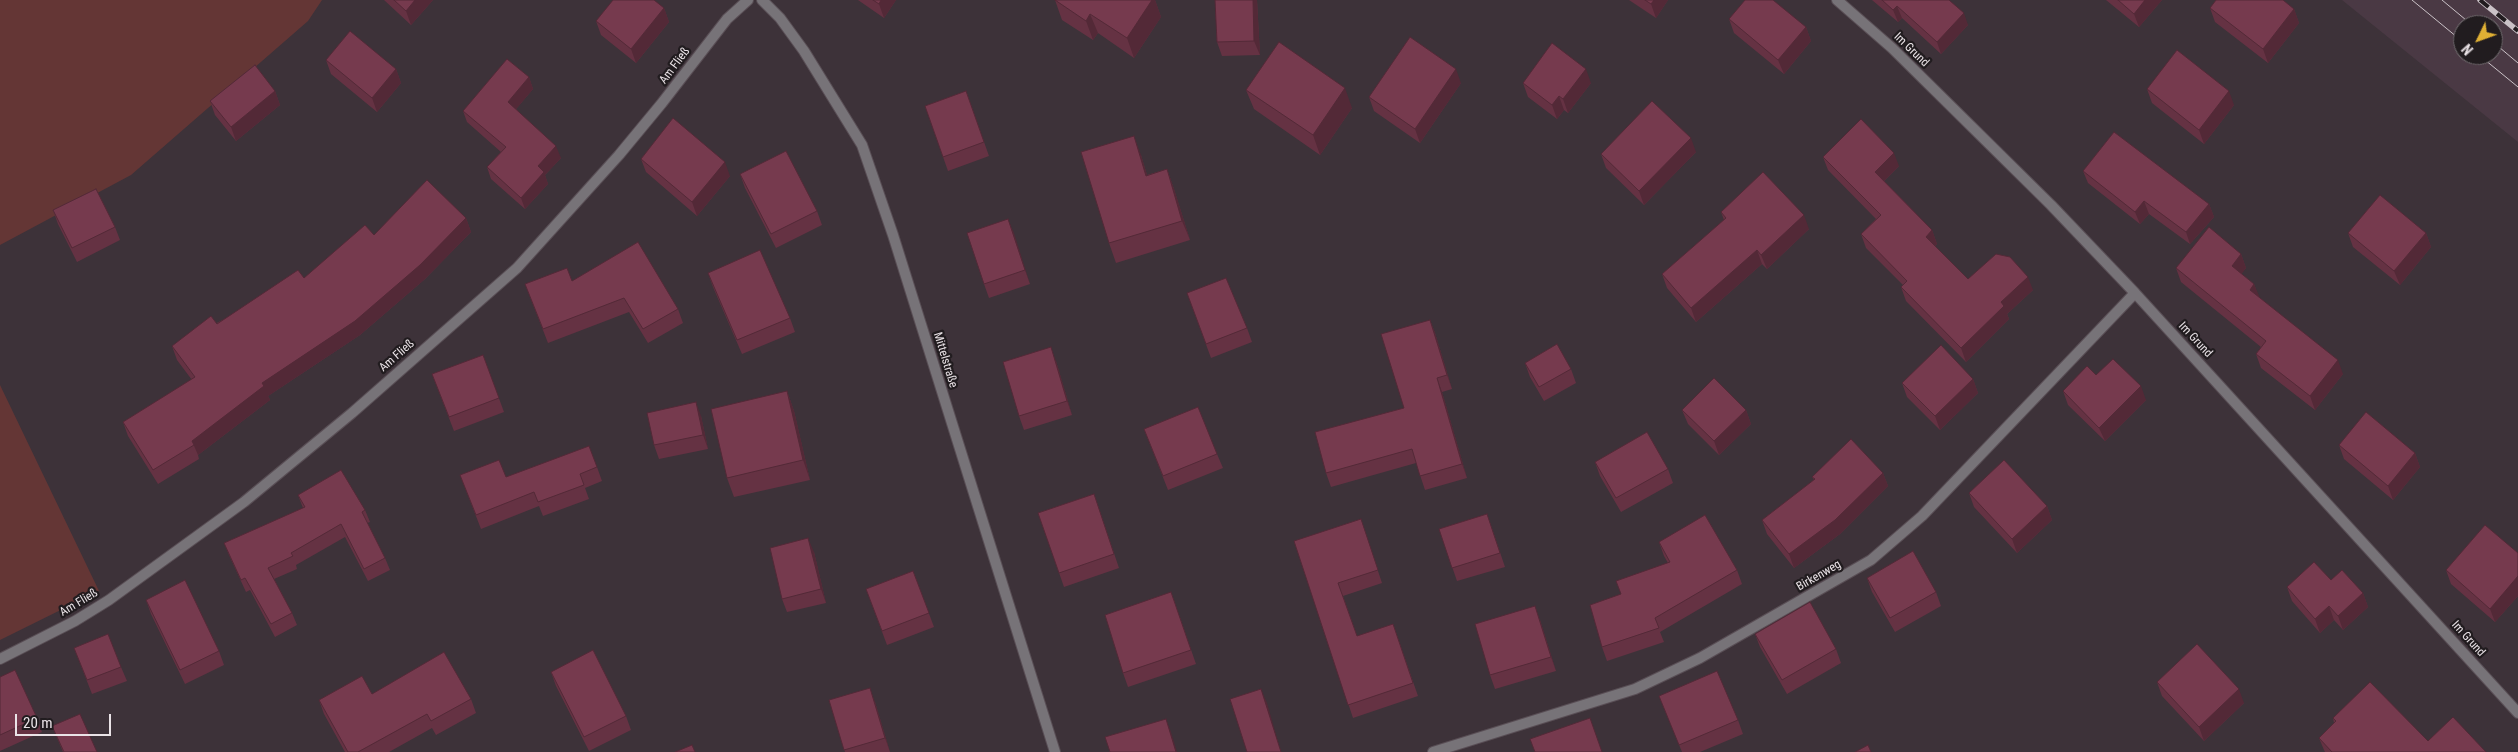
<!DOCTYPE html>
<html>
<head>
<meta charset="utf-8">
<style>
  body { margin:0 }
  #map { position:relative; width:2518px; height:752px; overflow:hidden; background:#3d3239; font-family:"Roboto Condensed",sans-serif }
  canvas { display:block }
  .north { position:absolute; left:2453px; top:15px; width:50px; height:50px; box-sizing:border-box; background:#211c1f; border:1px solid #716c6f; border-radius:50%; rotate:228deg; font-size:14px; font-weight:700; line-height:20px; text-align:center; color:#eae3e7 }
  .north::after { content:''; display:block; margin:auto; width:18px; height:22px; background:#e0b034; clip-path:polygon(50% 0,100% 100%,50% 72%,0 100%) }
  .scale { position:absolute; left:15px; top:714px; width:96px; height:22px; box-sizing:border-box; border:2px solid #eae3e7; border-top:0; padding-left:6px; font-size:15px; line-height:18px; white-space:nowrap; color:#eae3e7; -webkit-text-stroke:4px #211c1f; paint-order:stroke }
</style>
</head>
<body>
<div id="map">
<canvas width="2518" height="752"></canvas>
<div class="north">N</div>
<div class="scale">20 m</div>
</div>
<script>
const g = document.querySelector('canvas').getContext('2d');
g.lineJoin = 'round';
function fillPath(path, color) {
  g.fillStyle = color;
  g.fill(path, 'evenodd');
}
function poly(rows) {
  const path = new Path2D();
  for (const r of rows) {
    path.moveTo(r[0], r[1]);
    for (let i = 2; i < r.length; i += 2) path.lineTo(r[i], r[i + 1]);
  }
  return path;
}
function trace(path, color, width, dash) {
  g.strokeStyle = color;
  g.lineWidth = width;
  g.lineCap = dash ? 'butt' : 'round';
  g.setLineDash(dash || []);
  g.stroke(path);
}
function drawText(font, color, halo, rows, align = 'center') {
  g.font = font + ' "Roboto Condensed",sans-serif';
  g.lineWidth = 4.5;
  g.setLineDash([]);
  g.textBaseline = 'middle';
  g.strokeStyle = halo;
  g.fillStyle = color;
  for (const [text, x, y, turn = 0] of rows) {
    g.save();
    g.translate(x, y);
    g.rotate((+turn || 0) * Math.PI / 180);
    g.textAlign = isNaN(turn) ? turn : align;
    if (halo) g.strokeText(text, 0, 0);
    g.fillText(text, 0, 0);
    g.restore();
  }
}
const built = poly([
  [2342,0,2518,0,2518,142],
  [2463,25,2493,25,2493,55,2463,55]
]);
const green = poly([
  [0,0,322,0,308,21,131,175,0,245],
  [0,385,99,591,0,640]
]);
const street = poly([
  [762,0,780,18,804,51,862,145,893,235,1055,752],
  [1837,0,1892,48,2051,205,2135,293,2518,713],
  [0,659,75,621,109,600,244,502,352,413,517,268,619,155,662,103,727,19,748,0],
  [1433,752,1635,689,1700,658,1871,560,1922,516,2135,293]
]);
const tram = poly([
  [2412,0,2463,42],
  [2442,0,2472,25],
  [2493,42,2518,63],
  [2479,55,2518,87]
]);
const rail = poly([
  [2480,0,2518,31]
]);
const wall = poly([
  [384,0,433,0,411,25],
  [858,0,896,0,884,18],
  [1055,0,1155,0,1161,17,1134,58,1098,33,1093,40,1062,20],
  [1215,0,1257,0,1260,55,1222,56,1217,42],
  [1629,0,1668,0,1656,18],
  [1872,0,1949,0,1968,25,1941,54,1902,18,1898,22],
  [2106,0,2162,0,2139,27],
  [664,8,669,22,636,63,601,35,596,21],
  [2210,8,2294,9,2299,23,2268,63,2215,22],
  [1729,19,1806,27,1811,41,1784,74,1734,33],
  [326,60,396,69,401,83,377,112,331,74],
  [529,77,533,89,516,109,561,158,545,175,548,184,525,209,491,179,487,167,501,152,467,122,463,111],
  [1461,83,1420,143,1374,111,1369,97],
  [1523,83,1591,83,1568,113,1564,110,1557,119,1528,97],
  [2147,89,2234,105,2204,144,2152,103],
  [1246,90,1352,108,1320,155,1254,109],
  [275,91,280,105,236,141,215,115,210,101],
  [966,91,989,156,948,171,925,106],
  [1696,152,1644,205,1606,168,1601,154],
  [1141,155,1147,175,1167,169,1174,189,1190,240,1116,263,1109,243],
  [1823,157,1899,166,1884,181,1932,230,1937,244,1935,246,1968,279,2033,290,2007,314,2009,319,1966,362,1906,301,1901,287,1903,285,1866,248,1861,234,1876,219,1828,170],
  [641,159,730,176,697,216,646,172],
  [2083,171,2209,204,2214,217,2190,244,2149,214,2140,224,2088,183],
  [740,174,817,211,822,225,776,248,745,188],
  [53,210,115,227,120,240,77,262,58,224],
  [1721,212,1809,229,1767,269,1762,264,1696,322,1667,288,1662,274,1724,220],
  [466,218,471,232,425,279,360,335,268,396,270,400,198,455,199,459,158,484,128,436,123,422,192,380,177,360,172,346,304,278,374,235],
  [1008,219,1030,284,989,298,984,284],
  [2348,233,2426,233,2431,247,2400,285,2353,247],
  [2241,254,2246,268,2241,274,2254,284,2259,298,2343,374,2315,410,2261,368,2256,354,2261,347,2181,282,2176,268],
  [708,273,790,318,795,332,742,354,713,287],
  [572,281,678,309,683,323,648,343,629,312,548,343,525,284],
  [1187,293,1247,328,1252,342,1211,358],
  [1430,320,1435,333,1452,389,1442,392,1467,478,1425,490,1416,463,1331,487,1326,473,1404,408],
  [483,355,504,412,454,431,432,374],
  [1056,361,1072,415,1024,430,1019,416],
  [1525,363,1571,369,1576,383,1544,401,1530,377],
  [2096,375,2146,400,2105,441,2068,405,2063,391],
  [1973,379,1978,393,1940,430,1907,397,1902,383],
  [787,391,794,411,810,480,734,497,727,478],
  [1682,410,1746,410,1751,424,1719,455,1688,424],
  [701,416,708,449,659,459,654,445],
  [1144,429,1217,454,1223,468,1168,490],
  [2339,445,2415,453,2420,467,2393,500,2344,459],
  [1595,462,1668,469,1673,483,1621,512,1600,476],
  [597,467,602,481,585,488,589,499,543,516,539,506,481,529,460,475,506,477],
  [1883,473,1888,486,1840,534,1794,568,1767,534,1762,520,1814,480,1812,477],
  [1969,493,2047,506,2052,520,2017,553,1974,507],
  [1094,494,1119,568,1064,587,1038,513],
  [298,495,365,510,370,522,367,523,385,558,390,570,368,581,345,537,296,565,297,569,274,579,292,613,297,625,275,637,250,590,246,592,229,555,224,543,303,508],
  [1487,514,1505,567,1457,581,1439,529],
  [1365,532,1382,583,1343,596,1357,636,1393,624,1418,696,1353,718,1294,541],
  [1659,542,1737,570,1742,584,1660,632,1664,642,1607,661,1602,647,1621,594,1668,563,1664,556],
  [814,552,826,603,787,612,782,599],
  [2518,553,2518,596,2495,622,2451,584,2446,570],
  [913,571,934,627,887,645,866,589],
  [1867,578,1936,592,1941,606,1895,632,1872,592],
  [2331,580,2363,593,2368,607,2343,630,2334,620,2320,633,2292,601,2287,587],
  [1171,592,1196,664,1128,687,1123,673],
  [146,600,219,651,224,665,185,684,151,614],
  [1540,620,1556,671,1495,689,1490,675],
  [1755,634,1836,649,1841,663,1787,694,1760,647],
  [74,648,121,667,127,681,92,694],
  [551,672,626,716,631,730,589,751,556,686],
  [0,677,37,718,42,732,0,751],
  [2157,682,2244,703,2204,741,2162,696],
  [372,694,471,699,476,713,436,735,432,728,389,752,345,752,324,714,319,700],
  [1659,696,1738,720,1743,734,1700,752,1682,752],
  [829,700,875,702,890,752,845,752],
  [2333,718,2428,741,2486,752,2325,752,2324,750,2319,738,2334,723],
  [52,726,97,752,63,752]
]);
const shadedWall = poly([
  [415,0,433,0,411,25,406,11],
  [881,0,896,0,884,18,879,4],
  [1152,0,1155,0,1161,17,1134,58,1127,38],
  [1253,0,1257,0,1260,55,1254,41],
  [1654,0,1668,0,1656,18,1651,4],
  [2145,0,2162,0,2139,27,2134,14],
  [1897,6,1902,18,1898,22,1893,10],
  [664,8,669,22,636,63,631,49],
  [2294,9,2299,23,2268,63,2263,49],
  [1964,13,1968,25,1941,54,1937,42],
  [1090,14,1098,33,1093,40,1086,21],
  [1806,27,1811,41,1784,74,1778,60],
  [396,69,401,83,377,112,372,98],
  [1456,69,1461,83,1420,143,1415,129],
  [1586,69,1591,83,1568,113,1563,99],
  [529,77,533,89,512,114,508,102],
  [1345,88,1352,108,1320,155,1313,135],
  [275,91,280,105,236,141,231,127],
  [2229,91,2234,105,2204,144,2199,130],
  [1559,96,1564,110,1557,119,1552,105],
  [1134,136,1141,155,1153,195,1146,176],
  [1691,138,1696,152,1644,205,1639,191],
  [556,146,561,158,545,175,548,184,525,209,521,198,538,166],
  [1894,153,1899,166,1880,185,1875,172],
  [725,162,730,176,697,216,692,202],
  [1167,169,1174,189,1190,240,1182,221],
  [2144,201,2149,214,2140,224,2135,212],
  [2209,204,2214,217,2190,244,2186,232],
  [1804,215,1809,229,1767,269,1761,255],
  [466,218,471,232,425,279,360,335,268,396,270,400,198,455,192,441,262,383],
  [1008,219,1014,233,1030,284,1025,270],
  [1932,230,1937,244,1931,250,1926,237],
  [2426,233,2431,247,2400,285,2394,271],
  [1757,250,1762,264,1696,322,1691,308],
  [2241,254,2246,268,2237,280,2232,266],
  [2028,277,2033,290,2007,314,2009,319,1966,362,1961,348,2001,302],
  [2254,284,2260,298,2250,290],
  [1430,320,1435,333,1452,389,1447,375],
  [1051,347,1056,361,1072,415,1067,401],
  [2338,360,2343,374,2315,410,2310,396],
  [1437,378,1442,392,1467,478,1462,464],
  [1973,379,1978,393,1940,430,1935,416],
  [2141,386,2146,400,2105,441,2099,428],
  [787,391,794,411,810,480,803,460],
  [696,402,701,416,708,449,703,435],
  [1746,410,1751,424,1719,455,1714,441],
  [2415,453,2420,467,2393,500,2388,486],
  [1883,473,1888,486,1840,534,1794,568,1789,554],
  [2047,506,2052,520,2017,553,2012,539],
  [808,538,814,552,826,603,821,589],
  [2518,576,2518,596,2495,622,2490,609],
  [2363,593,2368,607,2343,630,2338,616],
  [1535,606,1540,620,1556,671,1551,657],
  [2329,606,2334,620,2320,633,2315,619],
  [870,688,875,702,890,752,885,738],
  [1261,689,1267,703,1281,752],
  [2239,689,2244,703,2204,741,2199,727],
  [1166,719,1171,732,1177,752,1176,752]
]);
const building = poly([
  [394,0,415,0,406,11,394,0],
  [613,0,654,0,664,8,631,49,596,21,613,0],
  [873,0,881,0,879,4,873,0],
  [1055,0,1152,0,1127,38,1090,14,1086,21,1055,0],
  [1215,0,1253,0,1254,41,1217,42,1215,0],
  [1645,0,1654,0,1651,4,1645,0],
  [1745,0,1773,0,1806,27,1778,60,1729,19,1745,0],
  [1882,0,1949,0,1964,13,1937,42,1897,6,1893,10,1882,0],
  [2118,0,2145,0,2134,14,2118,0],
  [2216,0,2283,0,2294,9,2263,49,2210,8,2216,0],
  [350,31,396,69,372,98,326,60,350,31],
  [1410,37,1456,69,1415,129,1369,97,1410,37],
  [1279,42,1345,88,1313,135,1246,90,1279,42],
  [1552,43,1586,69,1563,99,1559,96,1552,105,1523,83,1552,43],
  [2177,50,2229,91,2199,130,2147,89,2177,50],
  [507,59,529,77,508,102,556,146,538,166,544,172,521,198,487,167,506,147,463,111,507,59],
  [255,65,275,91,231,127,210,101,255,65],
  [966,91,984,142,943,157,925,106,966,91],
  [1652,101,1691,138,1639,191,1601,154,1652,101],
  [673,118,725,162,692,202,641,159,673,118],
  [1861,119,1894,153,1875,172,1932,230,1926,237,1968,279,1996,254,2010,257,2028,277,2001,302,2004,306,1961,348,1901,287,1907,281,1861,234,1881,215,1823,157,1861,119],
  [2114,132,2209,204,2186,232,2144,201,2135,212,2083,171,2114,132],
  [1134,136,1146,176,1167,169,1182,221,1109,243,1081,152,1134,136],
  [786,151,817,211,771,234,740,174,786,151],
  [1763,172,1804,215,1761,255,1757,250,1691,308,1662,274,1726,218,1721,212,1763,172],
  [427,180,466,218,420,265,355,321,262,383,264,386,192,441,194,445,153,470,123,422,195,377,172,346,211,316,217,324,298,270,304,278,365,225,374,235,427,180],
  [96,189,115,227,72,248,53,210,96,189],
  [2380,195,2426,233,2394,271,2348,233,2380,195],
  [1008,219,1025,270,984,284,967,233,1008,219],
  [2209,227,2241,254,2232,266,2254,284,2250,290,2338,360,2310,396,2256,354,2266,341,2176,268,2209,227],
  [638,242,678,309,643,329,624,298,543,329,525,284,567,268,572,281,638,242],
  [760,250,790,318,737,340,708,273,760,250],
  [1226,278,1247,328,1206,344,1187,293,1226,278],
  [1430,320,1447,375,1437,378,1462,464,1420,476,1412,449,1326,473,1315,432,1404,408,1381,334,1430,320],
  [1557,344,1571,369,1539,387,1525,363,1557,344],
  [1941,345,1973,379,1935,416,1902,383,1941,345],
  [1051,347,1067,401,1019,416,1003,362,1051,347],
  [483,355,499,398,449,417,432,374,483,355],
  [2113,359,2141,386,2099,428,2063,391,2087,366,2096,375,2113,359],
  [1714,378,1746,410,1714,441,1682,410,1714,378],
  [787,391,803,460,727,478,711,409,787,391],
  [696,402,703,435,654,445,647,413,696,402],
  [1198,407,1217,454,1163,476,1144,429,1198,407],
  [2366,412,2415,453,2388,486,2339,445,2366,412],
  [1647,432,1668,469,1616,498,1595,462,1647,432],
  [1851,439,1883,473,1835,520,1789,554,1762,520,1815,479,1812,477,1851,439],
  [589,446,597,467,580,474,584,485,538,502,534,492,476,515,460,475,499,460,506,477,589,446],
  [2004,460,2047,506,2012,539,1969,493,2004,460],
  [341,470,365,510,362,512,385,558,364,569,341,524,291,553,293,556,268,568,292,613,271,624,245,578,241,580,224,543,305,507,298,495,341,470],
  [1094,494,1114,554,1059,573,1038,513,1094,494],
  [1487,514,1500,553,1452,568,1439,529,1487,514],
  [1705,515,1737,570,1655,618,1659,628,1602,647,1590,605,1621,594,1616,581,1670,562,1659,542,1705,515],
  [1361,519,1378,570,1338,583,1357,636,1393,624,1413,683,1348,705,1294,541,1361,519],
  [2485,525,2518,553,2518,576,2490,609,2446,570,2485,525],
  [808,538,821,589,782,599,770,548,808,538],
  [1913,551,1936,592,1890,618,1867,578,1913,551],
  [2314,562,2331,580,2342,570,2363,593,2338,616,2329,606,2315,619,2287,587,2314,562],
  [913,571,929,613,882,631,866,589,913,571],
  [185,580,219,651,180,670,146,600,185,580],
  [1171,592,1191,650,1123,673,1105,615,1171,592],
  [1810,602,1836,649,1782,680,1755,634,1810,602],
  [1535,606,1551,657,1490,675,1475,624,1535,606],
  [108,634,121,667,87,680,74,648,108,634],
  [2197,644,2239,689,2199,727,2157,682,2197,644],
  [593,650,626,716,584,737,551,672,593,650],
  [444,652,471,699,431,721,427,714,358,752,348,752,319,700,362,676,372,694,444,652],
  [15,670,37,718,0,735,0,677,15,670],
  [1717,671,1738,720,1679,745,1659,696,1717,671],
  [2370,682,2428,741,2453,717,2486,752,2332,752,2319,738,2336,721,2333,718,2370,682],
  [870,688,885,738,844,750,829,700,870,688],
  [1261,689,1281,752,1247,752,1230,699,1261,689],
  [80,714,97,752,64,752,52,726,80,714],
  [1590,718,1602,752,1535,752,1530,739,1590,718],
  [1166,719,1176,752,1110,752,1105,737,1166,719],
  [692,745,695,752,675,752,692,745],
  [1868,745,1871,752,1855,752,1868,745]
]);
const streetNames = [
  ["Im Grund",1911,50,44],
  ["Am Fließ",675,66,-53],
  ["Im Grund",2195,340,47],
  ["Am Fließ",397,356,-41],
  ["Mittelstraße",945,360,73],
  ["Birkenweg",1819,576,-30],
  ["Am Fließ",79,603,-31],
  ["Im Grund",2468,639,48]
];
fillPath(built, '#4a3944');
fillPath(green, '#643635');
trace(street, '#594e55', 12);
trace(street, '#777378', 10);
trace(tram, '#cac2c7', 1);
trace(rail, '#cac2c7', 5.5);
trace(rail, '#211c1f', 4, [11]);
fillPath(wall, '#653243');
fillPath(shadedWall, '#532937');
fillPath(building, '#763a4e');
trace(building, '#532937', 1);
drawText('12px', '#eae3e7', '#211c1f', streetNames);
</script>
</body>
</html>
